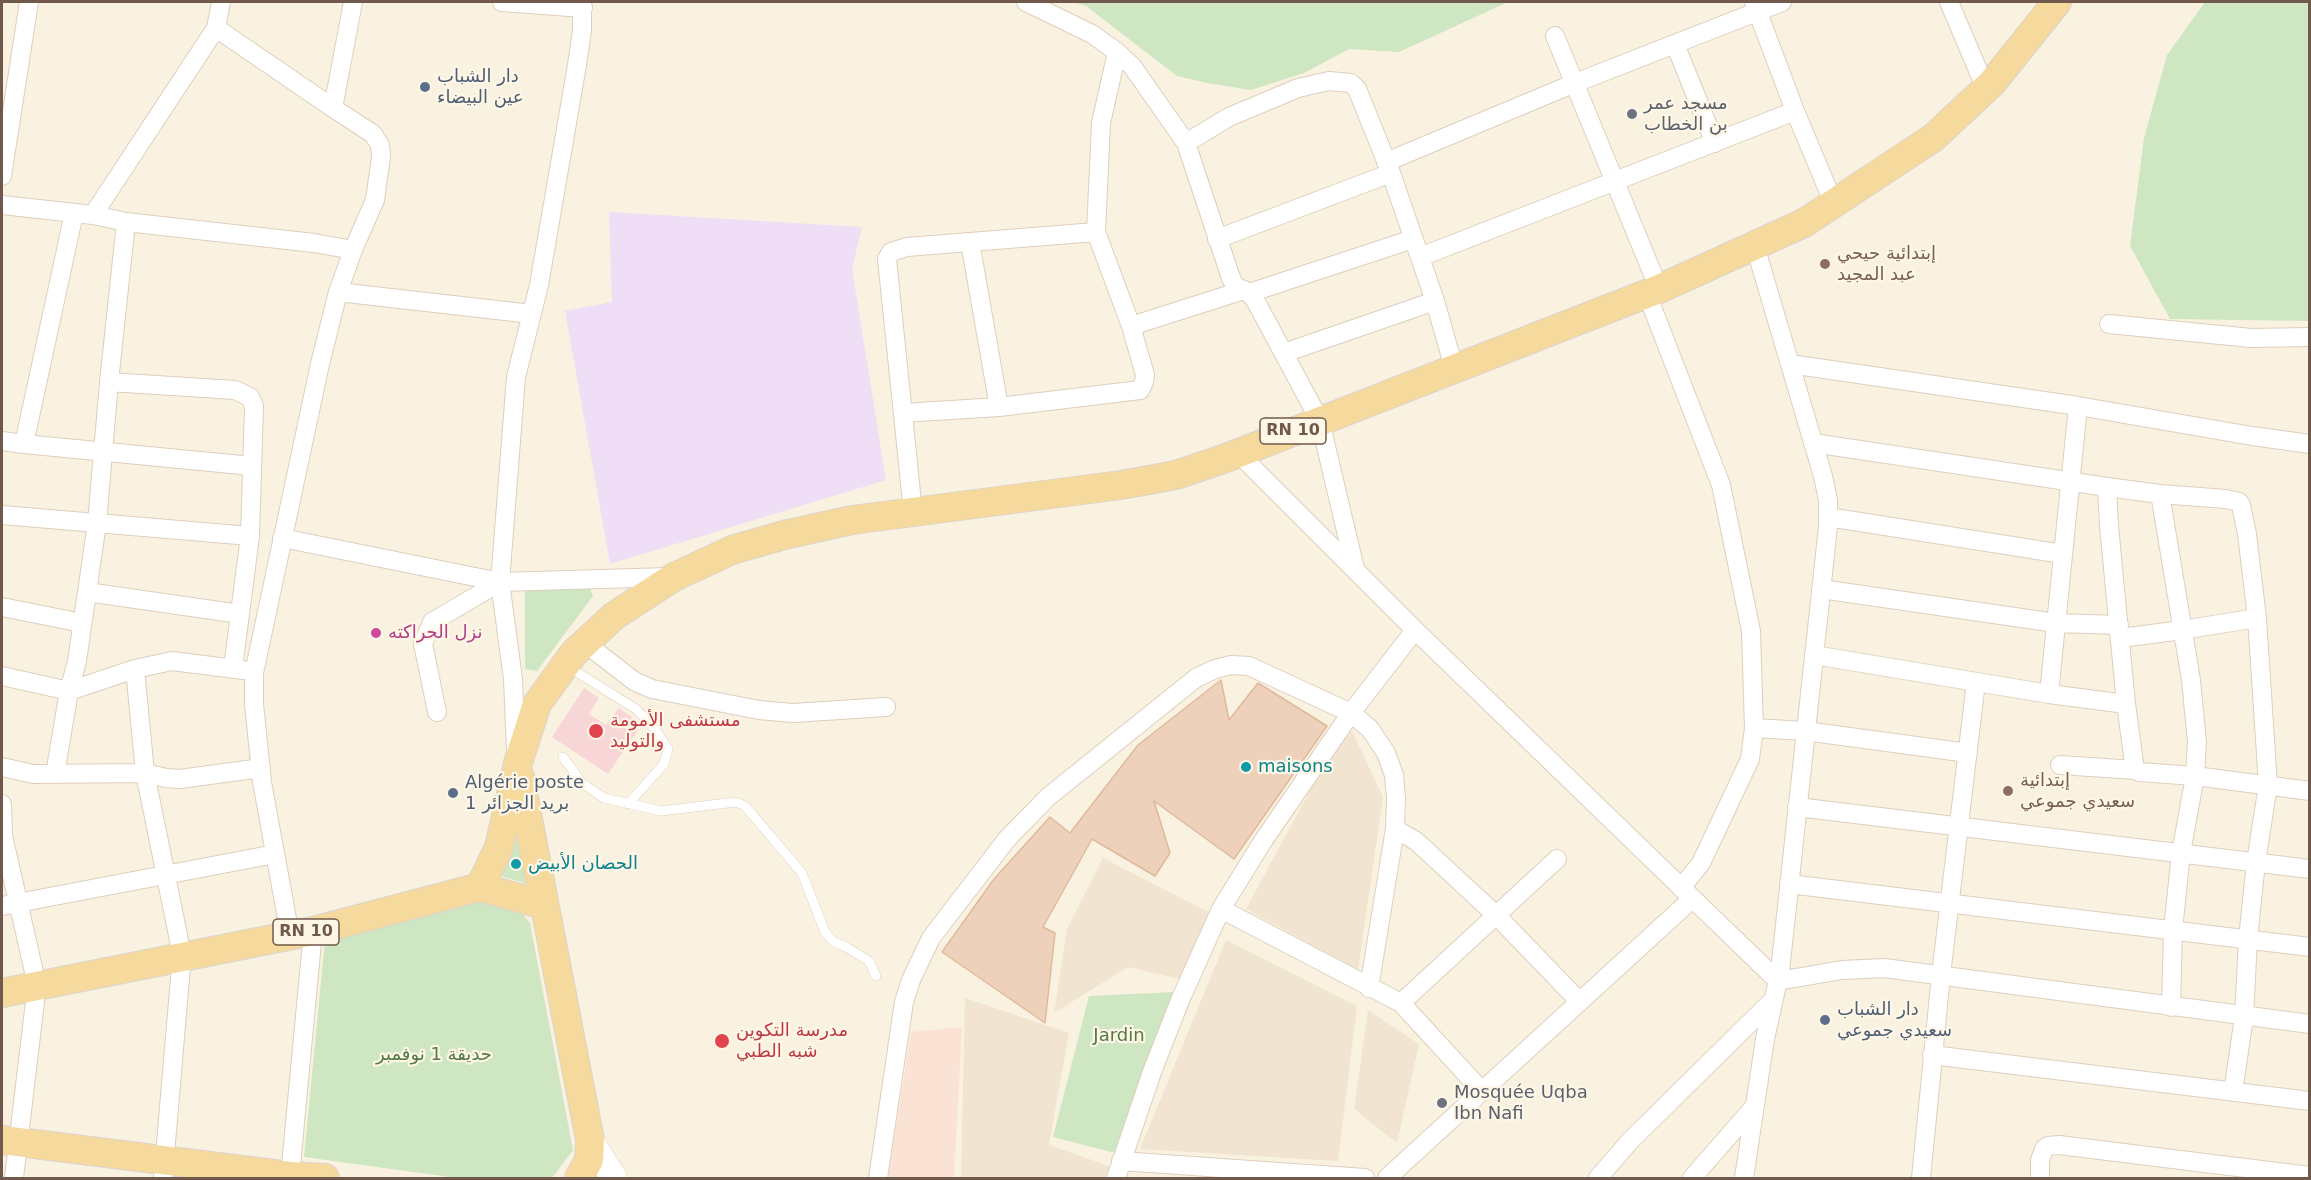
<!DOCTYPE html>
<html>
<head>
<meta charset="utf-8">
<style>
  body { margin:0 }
  #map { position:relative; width:2311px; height:1180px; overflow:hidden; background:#faf2e1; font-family:"DejaVu Sans",sans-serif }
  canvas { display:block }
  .frame { position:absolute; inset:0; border:3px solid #70594a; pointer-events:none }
</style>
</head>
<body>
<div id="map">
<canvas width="2311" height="1180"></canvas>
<div class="frame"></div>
</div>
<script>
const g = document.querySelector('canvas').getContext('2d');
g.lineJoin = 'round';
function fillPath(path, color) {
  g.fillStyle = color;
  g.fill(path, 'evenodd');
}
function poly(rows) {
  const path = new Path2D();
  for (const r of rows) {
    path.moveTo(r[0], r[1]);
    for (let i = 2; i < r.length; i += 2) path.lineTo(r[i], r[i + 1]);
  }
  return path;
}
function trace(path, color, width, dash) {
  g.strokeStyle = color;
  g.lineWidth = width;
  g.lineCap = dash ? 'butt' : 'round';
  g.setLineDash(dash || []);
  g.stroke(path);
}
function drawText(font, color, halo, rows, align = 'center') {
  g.font = font + ' "DejaVu Sans","Noto Sans Arabic",sans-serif';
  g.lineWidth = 4.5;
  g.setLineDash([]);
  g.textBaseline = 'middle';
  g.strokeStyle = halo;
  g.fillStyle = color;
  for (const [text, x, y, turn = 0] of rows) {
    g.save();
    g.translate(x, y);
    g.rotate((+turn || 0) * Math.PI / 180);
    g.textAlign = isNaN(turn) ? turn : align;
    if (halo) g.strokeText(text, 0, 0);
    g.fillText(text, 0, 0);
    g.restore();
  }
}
const residential = poly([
  [1352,731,1383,797,1358,970,1246,909,1320,772],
  [1103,858,1210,913,1189,981,1128,967,1054,1013,1067,929],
  [1226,940,1357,1006,1338,1161,1140,1149],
  [965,998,1069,1033,1049,1145,1109,1166,1106,1178,961,1178],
  [1368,1010,1419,1044,1397,1143,1354,1109]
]);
const commercial = poly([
  [962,1027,954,1178,888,1178,911,1032]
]);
const education = poly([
  [609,212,862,227,852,269,886,480,610,564,565,311,612,302]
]);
const medical = poly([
  [584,688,599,698,589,714,606,725,619,708,642,724,608,774,552,737]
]);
const green = poly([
  [1074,2,1508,2,1399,52,1349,49,1304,73,1251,90,1207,83,1177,76,1086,6],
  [2205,2,2309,2,2309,321,2170,319,2130,246,2144,138,2167,55],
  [590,588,593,596,537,671,525,669,525,591],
  [518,827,525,883,501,876],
  [474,900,521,912,530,923,573,1150,552,1178,457,1178,304,1157,325,940],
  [1175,992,1123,1155,1053,1137,1089,996]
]);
const building = poly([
  [1221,680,1229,720,1258,683,1327,726,1234,859,1154,801,1170,853,1155,876,1092,839,1043,927,1055,933,1045,1023,942,952,994,879,1050,817,1070,833,1138,745,1221,680]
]);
const lane = poly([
  [567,666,636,709,655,729,668,749,664,764,628,804],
  [563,757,582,783,604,798,661,811,736,802,745,806,802,873,825,932,834,942,846,947,869,961,876,976]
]);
const street = poly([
  [502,2,583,8],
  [1026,2,1092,34,1117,52,1132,66,1186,143,1231,278,1235,286,1249,293,1255,300,1320,421,1355,569],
  [1754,2,1795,111,1834,204],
  [1949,2,1986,89],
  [216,28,333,108],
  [1555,36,1659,289],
  [1675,44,1715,143],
  [1186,143,1229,117,1298,88,1329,81,1351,83,1357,89,1391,173,1435,301,1454,368],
  [1386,162,1575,83,1782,2],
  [2,176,29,2],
  [2,205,93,215,126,222,314,243,353,250],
  [93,215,216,28,221,2],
  [1096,232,1131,326],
  [1217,239,1391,173],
  [970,242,999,407],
  [1420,257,1795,111],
  [338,292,353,250,375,200,381,157,380,145,373,134,333,108,353,2],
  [1249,293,1413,239],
  [1647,294,1721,485,1751,631,1754,728,1750,759,1701,863,1681,888],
  [2109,324,2251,338,2310,337],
  [1284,353,1435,301],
  [1790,364,2078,406,2252,436,2310,444],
  [109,382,235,390,250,397,254,406,250,536,233,668],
  [903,413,999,407,1140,390,1144,382,1145,375,1131,326,1244,290],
  [2,441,24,444,74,213],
  [1813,443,2107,487,2160,494,2226,499,2239,502,2241,505,2247,534,2257,618,2268,785,2256,862,2248,939,2244,1017,2233,1092],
  [24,444,252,466],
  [1238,453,1415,630,1778,981,1842,970,1884,968,2310,1024],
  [2107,487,2109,526,2126,704,2135,770,2139,772,2195,776,2310,791],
  [2160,494,2191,680,2197,742,2195,776,2181,853,2173,930,2171,1007],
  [913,512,887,259,891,252,907,247,1096,232,1101,123,1117,52],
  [2,515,250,536],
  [1828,517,2063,554],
  [282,538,500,582,669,577],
  [1821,589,2056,623,2119,625],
  [87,592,240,614],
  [2,607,82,623],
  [2121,638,2182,630,2257,618],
  [585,643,634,681,652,689,759,710,793,713,886,707],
  [1814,655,2049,694,2126,704],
  [135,669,145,773,182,955,163,1178],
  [2,676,69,691,135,669,172,661,243,670],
  [2049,694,2078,406],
  [437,712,423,644,432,622,500,582],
  [1754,728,1805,731,1968,753],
  [516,750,513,679,500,582,516,377,539,285,577,65,582,31,582,2],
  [2060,765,2135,770],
  [2,767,33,774,145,773,166,778,180,779,261,768],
  [55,774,69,691,77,661,97,523,109,382,126,222],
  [2,804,3,836,37,985,14,1178],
  [1797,807,2310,869],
  [1395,829,1416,841,1497,916,1579,1001],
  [1789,884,2310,947],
  [2,906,275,854],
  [1221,909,1401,1003,1557,859],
  [290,935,262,782,254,704,254,673,320,364,338,292,532,314],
  [1401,1003,1481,1090],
  [1932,1055,2310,1101],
  [1121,1161,1365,1178],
  [290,1176,313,931],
  [878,1178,904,1002,911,980,931,938,1007,839,1048,797,1196,678,1215,669,1231,665,1249,666,1351,713,1370,729,1386,753,1394,775,1396,798,1395,829,1369,988],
  [1116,1178,1152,1072,1181,998,1221,909,1263,841,1351,713,1415,630],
  [1387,1178,1692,899],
  [1598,1178,1630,1141,1773,1000],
  [1692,1178,1754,1107],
  [1744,1178,1765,1039,1780,971,1828,527,1828,500,1823,476,1755,246],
  [1921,1178,1941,975,1976,682],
  [2040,1178,2040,1160,2044,1149,2048,1146,2059,1145,2310,1176]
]);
const secondary = poly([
  [590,1140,614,1178]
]);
const primary = poly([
  [520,777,590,1140,589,1160,579,1178],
  [480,887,544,905],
  [2,993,313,931,480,887,499,847,518,763,537,704,574,653,614,616,674,577,732,550,784,535,852,520,1121,485,1176,475,1226,458,1659,289,1804,223,1933,138,1992,83,2057,2],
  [2,1140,290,1176,325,1178]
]);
const markers = [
  [425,87,6,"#5c6f8a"],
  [1632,114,6,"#6b7280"],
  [1825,264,6,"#8d6e63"],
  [376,633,6,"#d1479c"],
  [596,731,8,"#e0444e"],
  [1246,767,6,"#0f9aa8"],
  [2008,791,6,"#8d6e63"],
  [453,793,6,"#5c6f8a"],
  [516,864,6,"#0f9aa8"],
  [1825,1020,6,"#5c6f8a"],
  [722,1041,8,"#e0444e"],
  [1442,1103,6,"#6b7280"]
];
const shields = [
  [1293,431,66],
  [306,932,66]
];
const shieldNames = [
  ["RN 10",1293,431],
  ["RN 10",306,932]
];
const serviceNames = [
  ["دار الشباب",437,77],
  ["عين البيضاء",437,98],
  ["Algérie poste",465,783],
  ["1 بريد الجزائر",465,804],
  ["دار الشباب",1837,1010],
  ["سعيدي جموعي",1837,1031]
];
const worshipNames = [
  ["مسجد عمر",1644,104],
  ["بن الخطاب",1644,125],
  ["Mosquée Uqba",1454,1093],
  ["Ibn Nafi",1454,1114]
];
const educationNames = [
  ["إبتدائية حيحي",1837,254],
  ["عبد المجيد",1837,275],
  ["إبتدائية",2020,781],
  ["سعيدي جموعي",2020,802]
];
const hotelNames = [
  ["نزل الحراكته",388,633]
];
const healthNames = [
  ["مستشفى الأمومة",610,721],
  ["والتوليد",610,742],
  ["مدرسة التكوين",736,1031],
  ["شبه الطبي",736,1052]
];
const cultureNames = [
  ["maisons",1258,767],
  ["الحصان الأبيض",528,864]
];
const parkNames = [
  ["Jardin",1119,1036],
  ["حديقة 1 نوفمبر",434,1055]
];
fillPath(residential, '#f1e4d0');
fillPath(commercial, '#fae2d5');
fillPath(education, '#efdef6');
fillPath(medical, '#f8d5d7');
fillPath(green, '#cee6c1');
fillPath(building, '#eed1ba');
trace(building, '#e0b99c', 1.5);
trace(lane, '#decebd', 10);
trace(street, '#decebd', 20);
trace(secondary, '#e2d0bc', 27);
trace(primary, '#dad4d0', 30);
trace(lane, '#fff', 9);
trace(street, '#fff', 18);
trace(secondary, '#fff', 26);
trace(primary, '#f6d99c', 28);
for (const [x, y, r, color] of markers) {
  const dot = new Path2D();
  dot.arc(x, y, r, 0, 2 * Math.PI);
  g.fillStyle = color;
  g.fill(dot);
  trace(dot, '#fef6e6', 2);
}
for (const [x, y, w] of shields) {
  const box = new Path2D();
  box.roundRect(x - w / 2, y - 13, w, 26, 4.5);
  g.fillStyle = '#fef6e6';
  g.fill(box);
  trace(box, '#70594a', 1.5);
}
drawText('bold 16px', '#70594a', null, shieldNames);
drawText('18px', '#4e5e75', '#fef6e6', serviceNames, 'left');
drawText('18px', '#5b616d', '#fef6e6', worshipNames, 'left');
drawText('18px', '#785e54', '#fef6e6', educationNames, 'left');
drawText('18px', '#b23c85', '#fef6e6', hotelNames, 'left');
drawText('18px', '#be3a42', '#fef6e6', healthNames, 'left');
drawText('18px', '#0d838f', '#fef6e6', cultureNames, 'left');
drawText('18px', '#537a45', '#fef6e6', parkNames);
</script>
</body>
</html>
